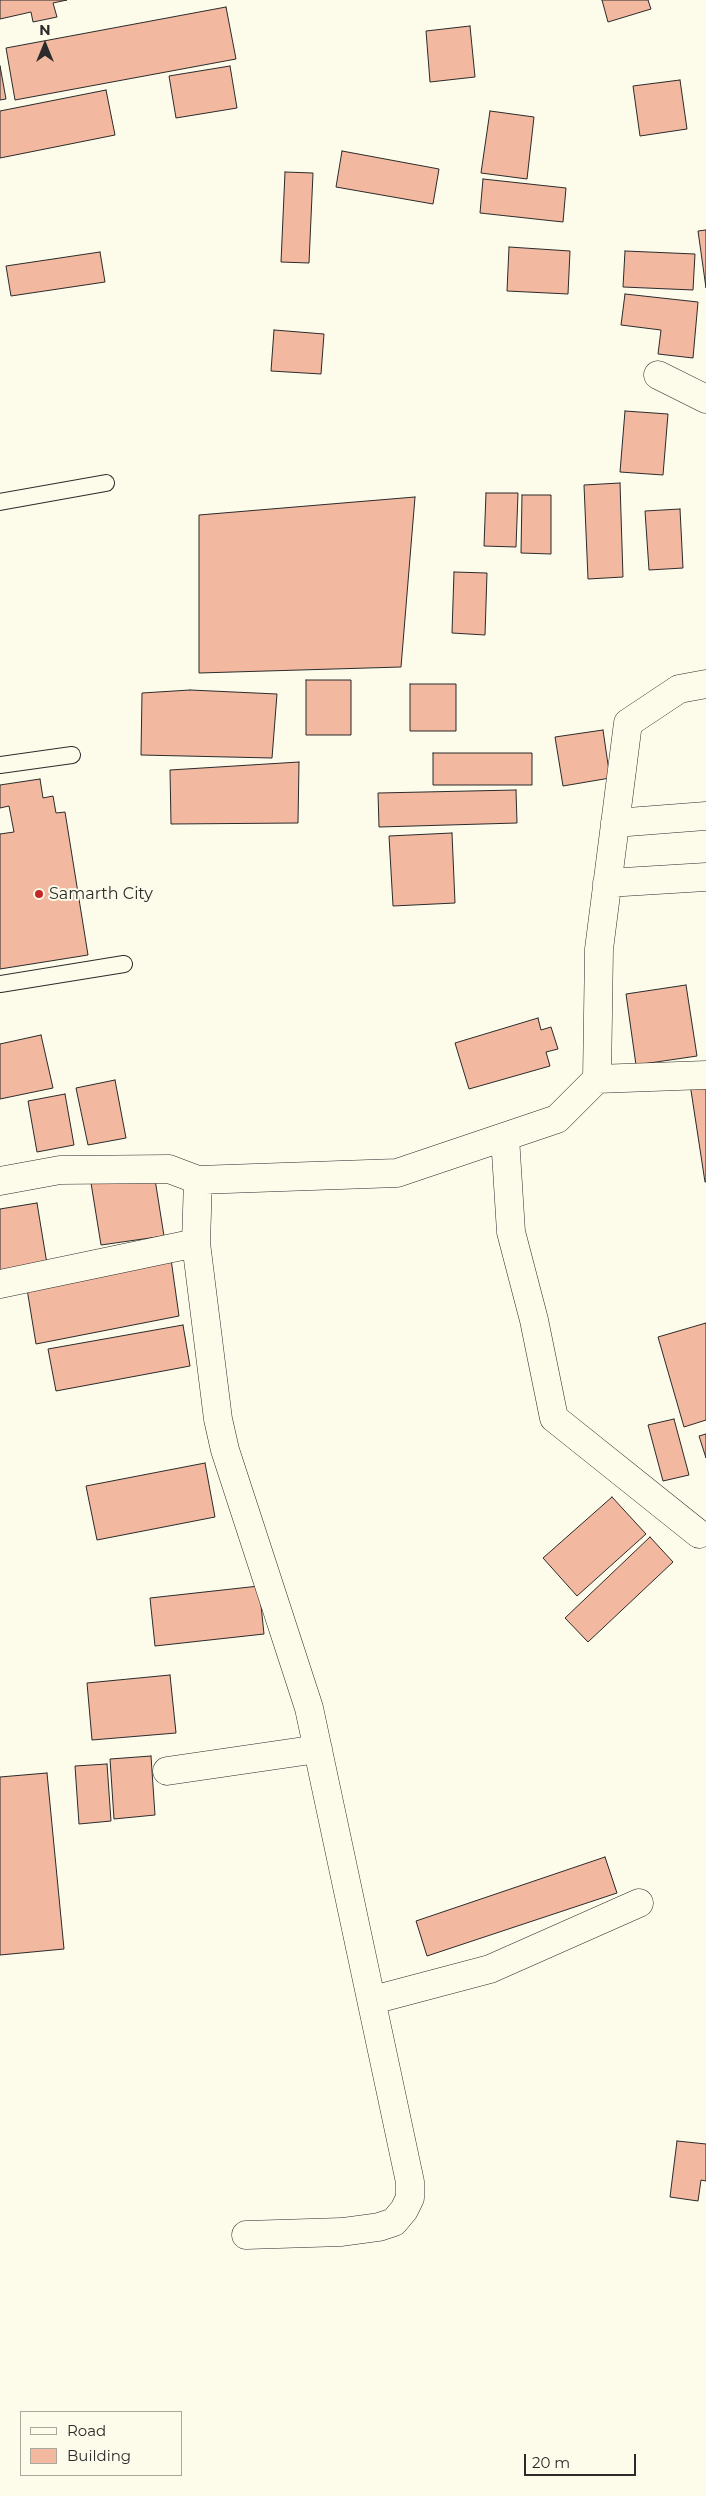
<!DOCTYPE html>
<html>
<head>
<meta charset="utf-8">
<style>
  body { margin:0 }
  #map { position:relative; width:706px; height:2496px; overflow:hidden; background:#fdfbea; font-family:Montserrat,sans-serif }
  canvas { display:block }
  .legend { position:absolute; left:20px; top:2411px; width:162px; height:65px; box-sizing:border-box; background:#fdfbea; border:1px solid #a9a89e; margin:0; padding:6px 9px; list-style:none; font-size:15px; color:#2b2b2b }
  .legend li { display:flex; align-items:center; gap:10px; height:25px }
  .legend b { width:25px; border:1px solid #a9a89e }
  .north { position:absolute; left:20px; top:20px; width:50px; height:50px; -webkit-text-stroke:4px #fdfbea; paint-order:stroke; rotate:0deg; font-size:14px; font-weight:700; line-height:20px; text-align:center; color:#2b2b2b }
  .north::after { content:''; display:block; margin:auto; width:18px; height:22px; background:#2b2b2b; clip-path:polygon(50% 0,100% 100%,50% 72%,0 100%) }
  .scale { position:absolute; left:524px; top:2454px; width:112px; height:22px; box-sizing:border-box; border:2px solid #2b2b2b; border-top:0; padding-left:6px; font-size:15px; line-height:18px; white-space:nowrap; color:#2b2b2b; -webkit-text-stroke:4px #fdfbea; paint-order:stroke }
</style>
</head>
<body>
<div id="map">
<canvas width="706" height="2496"></canvas>
<ul class="legend">
<li><b style="height:6px;background:#fdfbea"></b>Road</li>
<li><b style="height:14px;background:#f2b8a0"></b>Building</li>
</ul>
<div class="north">N</div>
<div class="scale">20 m</div>
</div>
<script>
const g = document.querySelector('canvas').getContext('2d');
g.lineJoin = 'round';
function fillPath(path, color) {
  g.fillStyle = color;
  g.fill(path, 'evenodd');
}
function poly(rows) {
  const path = new Path2D();
  for (const r of rows) {
    path.moveTo(r[0], r[1]);
    for (let i = 2; i < r.length; i += 2) path.lineTo(r[i], r[i + 1]);
  }
  return path;
}
function trace(path, color, width, dash) {
  g.strokeStyle = color;
  g.lineWidth = width;
  g.lineCap = dash ? 'butt' : 'round';
  g.setLineDash(dash || []);
  g.stroke(path);
}
function drawText(font, color, halo, rows, align = 'center') {
  g.font = font + ' Montserrat,sans-serif';
  g.lineWidth = 4;
  g.setLineDash([]);
  g.textBaseline = 'middle';
  g.strokeStyle = halo;
  g.fillStyle = color;
  for (const [text, x, y, turn = 0] of rows) {
    g.save();
    g.translate(x, y);
    g.rotate((+turn || 0) * Math.PI / 180);
    g.textAlign = isNaN(turn) ? turn : align;
    if (halo) g.strokeText(text, 0, 0);
    g.fillText(text, 0, 0);
    g.restore();
  }
}
const building = poly([
  [0,0,67,0,53,3,57,17,33,22,31,12,0,19,0,0],
  [602,0,648,0,651,9,608,22,602,0],
  [226,7,236,59,15,100,6,48,226,7],
  [470,26,475,77,430,82,426,31,470,26],
  [0,66,6,99,0,100,0,66],
  [230,66,237,108,176,118,169,76,230,66],
  [680,80,687,129,640,136,633,86,680,80],
  [106,90,115,135,0,158,0,111,106,90],
  [490,111,534,117,527,179,481,173,490,111],
  [342,151,439,169,433,204,336,187,342,151],
  [285,172,313,173,309,263,281,262,285,172],
  [483,179,566,188,563,222,480,213,483,179],
  [706,230,706,288,698,231,706,230],
  [509,247,570,251,568,294,507,291,509,247],
  [625,251,695,254,693,290,623,287,625,251],
  [100,252,105,282,11,296,6,266,100,252],
  [625,294,698,302,693,358,658,354,661,330,621,325,625,294],
  [274,330,324,334,321,374,271,371,274,330],
  [625,411,668,414,663,475,620,472,625,411],
  [620,483,623,577,588,579,584,485,620,483],
  [486,493,518,493,516,547,484,546,486,493],
  [522,495,551,495,551,554,521,553,522,495],
  [415,497,401,667,199,673,199,515,415,497],
  [680,509,683,568,649,570,645,511,680,509],
  [454,572,487,573,485,635,452,633,454,572],
  [306,680,351,680,351,735,306,735,306,680],
  [410,684,456,684,456,731,410,731,410,684],
  [190,690,277,694,272,758,141,755,142,693,190,690],
  [603,730,610,778,563,786,555,737,603,730],
  [433,753,532,753,532,785,433,785,433,753],
  [299,762,298,823,171,824,170,770,299,762],
  [40,779,43,798,53,796,56,813,65,812,88,955,0,969,0,834,14,832,9,806,0,808,0,785,40,779],
  [516,790,517,823,379,827,378,793,516,790],
  [452,833,455,903,393,906,389,836,452,833],
  [686,985,697,1056,636,1065,626,994,686,985],
  [538,1018,541,1030,551,1027,558,1049,546,1052,550,1066,469,1089,455,1043,538,1018],
  [41,1035,53,1088,0,1099,0,1044,41,1035],
  [115,1080,126,1138,88,1145,76,1088,115,1080],
  [706,1081,706,1182,705,1182,690,1084,706,1081],
  [65,1094,74,1145,37,1152,28,1101,65,1094],
  [154,1173,164,1236,101,1245,91,1183,154,1173],
  [37,1203,47,1264,0,1271,0,1209,37,1203],
  [171,1259,179,1316,36,1344,27,1289,171,1259],
  [706,1323,706,1420,684,1427,658,1337,706,1323],
  [183,1325,190,1366,56,1391,48,1349,183,1325],
  [674,1419,689,1475,663,1481,648,1425,674,1419],
  [706,1434,706,1458,699,1436,706,1434],
  [205,1463,215,1517,97,1540,86,1486,205,1463],
  [612,1497,646,1534,577,1596,543,1558,612,1497],
  [650,1537,673,1562,588,1642,565,1618,650,1537],
  [259,1586,264,1634,155,1646,150,1598,259,1586],
  [170,1675,176,1733,92,1740,87,1683,170,1675],
  [151,1756,155,1815,114,1819,110,1759,151,1756],
  [107,1764,111,1821,79,1824,75,1766,107,1764],
  [47,1773,64,1949,0,1955,0,1777,47,1773],
  [605,1857,617,1893,427,1956,416,1921,605,1857],
  [677,2141,706,2144,706,2181,701,2180,698,2201,670,2197,677,2141]
]);
const lane = poly([
  [0,502,106,483],
  [0,765,72,755],
  [0,984,124,964]
]);
const street = poly([
  [658,375,706,399],
  [615,823,706,816],
  [607,883,706,877],
  [597,1079,599,949,628,723,679,689,706,684],
  [505,1137,511,1232,534,1320,554,1418,699,1534],
  [0,1181,60,1170,169,1169,198,1180,397,1173,557,1119,597,1079,706,1075],
  [196,1243,218,1419,225,1450,309,1708,410,2182,410,2198,404,2210,394,2222,379,2227,342,2232,246,2235],
  [0,1284,196,1243,198,1180],
  [167,1771,318,1749],
  [373,2000,490,1969,639,1903]
]);
const markers = [
  [39,894,5,"#c62828"]
];
const poiNames = [
  ["Samarth City",49,894]
];
fillPath(building, '#f2b8a0');
trace(building, '#2b2b2b', 1);
trace(lane, '#2b2b2b', 18);
trace(street, '#2b2b2b', 29);
trace(lane, '#fdfbea', 16);
trace(street, '#fdfbea', 28);
for (const [x, y, r, color] of markers) {
  const dot = new Path2D();
  dot.arc(x, y, r, 0, 2 * Math.PI);
  g.fillStyle = color;
  g.fill(dot);
  trace(dot, '#fdfbea', 2);
}
drawText('16px', '#2b2b2b', '#fdfbea', poiNames, 'left');
</script>
</body>
</html>
